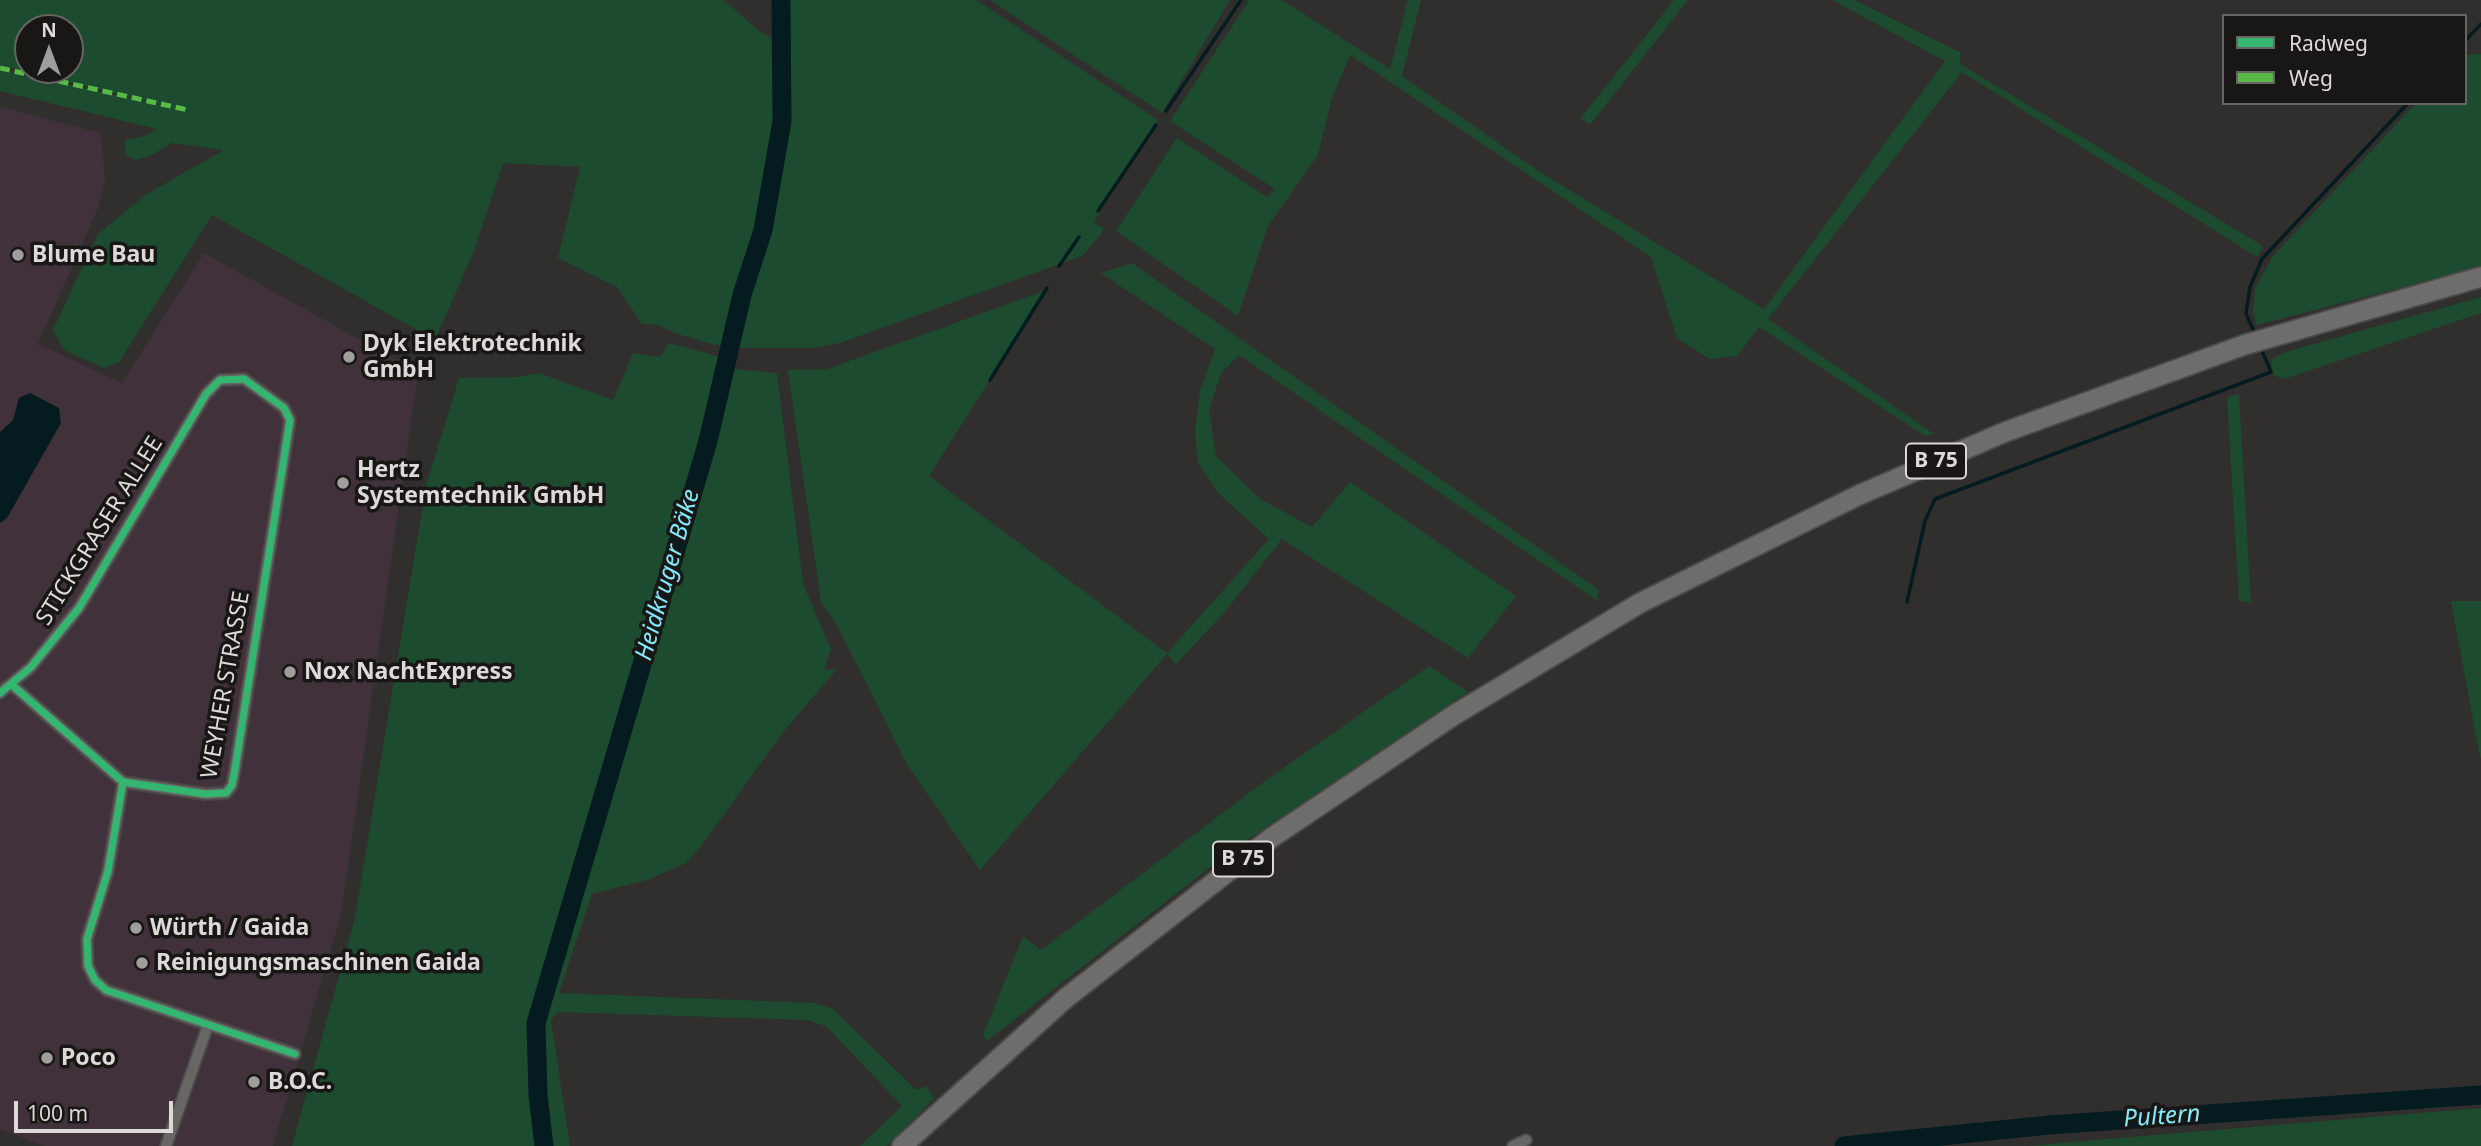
<!DOCTYPE html>
<html>
<head>
<meta charset="utf-8">
<style>
  body { margin:0 }
  #map { position:relative; width:2481px; height:1146px; overflow:hidden; background:#312f2d; font-family:"Noto Sans",sans-serif }
  canvas { display:block }
  .legend { position:absolute; left:2222px; top:14px; width:245px; height:91px; box-sizing:border-box; background:#191715; border:2px solid #676563; margin:0; padding:9px 12px; list-style:none; font-size:21px; color:#dcd9d7 }
  .legend li { display:flex; align-items:center; gap:14px; height:35px }
  .legend b { width:35px; border:2px solid #676563 }
  .north { position:absolute; left:14px; top:14px; width:70px; height:70px; box-sizing:border-box; background:#191715; border:2px solid #676563; border-radius:50%; rotate:0deg; font-size:19px; font-weight:700; line-height:28px; text-align:center; color:#dcd9d7 }
  .north::after { content:''; display:block; margin:auto; width:24px; height:32px; background:#a09e9c; clip-path:polygon(50% 0,100% 100%,50% 72%,0 100%) }
  .scale { position:absolute; left:14px; top:1101px; width:159px; height:32px; box-sizing:border-box; border:4px solid #dcd9d7; border-top:0; padding-left:9px; font-size:21px; line-height:24px; white-space:nowrap; color:#dcd9d7; -webkit-text-stroke:5px #191715; paint-order:stroke }
</style>
</head>
<body>
<div id="map">
<canvas width="2481" height="1146"></canvas>
<ul class="legend">
<li><b style="height:9px;background:#33b770"></b>Radweg</li>
<li><b style="height:9px;background:#58b947"></b>Weg</li>
</ul>
<div class="north">N</div>
<div class="scale">100 m</div>
</div>
<script>
const g = document.querySelector('canvas').getContext('2d');
g.lineJoin = 'round';
function fillPath(path, color) {
  g.fillStyle = color;
  g.fill(path, 'evenodd');
}
function poly(rows) {
  const path = new Path2D();
  for (const r of rows) {
    path.moveTo(r[0], r[1]);
    for (let i = 2; i < r.length; i += 2) path.lineTo(r[i], r[i + 1]);
  }
  return path;
}
function trace(path, color, width, dash) {
  g.strokeStyle = color;
  g.lineWidth = width;
  g.lineCap = dash ? 'butt' : 'round';
  g.setLineDash(dash || []);
  g.stroke(path);
}
function drawText(font, color, halo, rows, align = 'center') {
  g.font = font + ' "Noto Sans",sans-serif';
  g.lineWidth = 7;
  g.setLineDash([]);
  g.textBaseline = 'middle';
  g.strokeStyle = halo;
  g.fillStyle = color;
  for (const [text, x, y, turn = 0] of rows) {
    g.save();
    g.translate(x, y);
    g.rotate((+turn || 0) * Math.PI / 180);
    g.textAlign = isNaN(turn) ? turn : align;
    if (halo) g.strokeText(text, 0, 0);
    g.fillText(text, 0, 0);
    g.restore();
  }
}
const commercial = poly([
  [0,107,101,133,105,181,99,206,38,344,122,383,204,253,418,372,341,915,273,1146,45,1146,0,1129]
]);
const green = poly([
  [0,0,724,0,759,31,779,42,780,121,761,228,728,344,715,345,674,333,659,325,642,324,617,287,558,258,580,167,503,163,474,251,435,340,212,215,119,362,104,368,64,350,53,330,98,234,147,194,224,150,172,143,150,156,135,160,125,154,125,140,148,135,157,129,0,91,0,70,174,108,0,65],
  [28,28,70,28,70,70,28,70],
  [784,0,976,0,1158,120,1094,222,1104,229,1095,241,1082,256,840,343,813,348,742,348,733,344,766,227,783,125],
  [990,0,1230,0,1162,113],
  [1249,0,1282,0,1390,69,1408,0,1421,0,1402,76,1540,172,1764,309,1945,61,1832,0,1854,0,1961,53,1960,64,2263,246,2257,257,1962,72,1768,319,1934,434,1925,436,1759,327,1737,356,1710,359,1677,338,1651,257,1350,55,1332,98,1318,155,1268,226,1238,316,1116,231,1177,138,1267,197,1275,189,1170,121],
  [1674,0,1688,0,1590,125,1581,118],
  [2481,54,2481,267,2257,325,2253,313,2255,288,2273,256,2416,103,2465,103,2465,55],
  [1132,263,1599,590,1596,600,1239,355,1221,373,1209,410,1216,456,1260,499,1312,527,1350,482,1516,596,1468,658,1282,539,1224,613,1176,664,1167,654,980,870,908,766,836,623,821,602,788,370,827,369,1047,290,929,476,1167,653,1269,539,1218,493,1198,463,1195,431,1200,391,1215,349,1101,273],
  [2481,297,2481,313,2284,379,2273,375,2271,360,2282,353],
  [669,343,721,357,706,439,540,1004,544,1005,579,877,698,485,728,365,735,369,777,373,803,584,831,649,824,670,837,669,784,731,702,845,686,863,650,879,592,894,559,993,814,1003,833,1009,916,1090,927,1086,934,1099,887,1146,860,1146,902,1106,827,1027,808,1020,558,1012,551,1020,570,1146,292,1146,355,918,426,486,459,378,518,377,539,373,613,400,633,353,660,357],
  [2239,394,2251,603,2239,601,2227,397],
  [2451,601,2481,601,2481,759,2479,752],
  [1429,666,1468,692,1231,851,987,1041,983,1035,1023,936,1041,950,1265,781],
  [2481,1108,2481,1146,2028,1146,2108,1139]
]);
const water = poly([
  [30,393,59,408,61,423,7,518,0,523,0,432,13,420,19,398]
]);
const stream = poly([
  [2465,41,2481,24],
  [1166,111,1241,0],
  [1098,211,1156,125],
  [1059,266,1079,237],
  [2256,336,2246,314,2250,287,2262,259,2408,103],
  [990,380,1047,288],
  [1907,602,1925,521,1935,499,2271,372,2260,346]
]);
const river = poly([
  [544,1146,538,1095,536,1023,708,441,742,295,763,230,782,121,781,0],
  [1844,1146,2049,1125,2481,1095]
]);
const street = poly([
  [0,693,31,667,79,608,206,394,220,380,244,379,284,408,290,420,235,769,232,785,226,793,205,794,123,782,12,685],
  [123,782,108,871,87,939,88,966,95,980,106,990,295,1054],
  [166,1146,208,1025],
  [1513,1146,1526,1140]
]);
const highway = poly([
  [902,1146,1066,998,1271,838,1454,715,1640,603,1859,495,2005,432,2244,345,2481,277]
]);
const quiet = poly([
  [0,68,188,110]
]);
const cycleway = poly([
  [0,693,31,667,79,608,206,394,220,380,244,379,284,408,290,420,235,769,232,785,226,793,205,794,123,782,12,685],
  [123,782,108,871,87,939,88,966,95,980,106,990,295,1054]
]);
const markers = [
  [18,255,7,"#a09e9c"],
  [349,357,7,"#a09e9c"],
  [343,483,7,"#a09e9c"],
  [290,672,7,"#a09e9c"],
  [136,928,7,"#a09e9c"],
  [142,963,7,"#a09e9c"],
  [47,1058,7,"#a09e9c"],
  [254,1082,7,"#a09e9c"]
];
const shields = [
  [1936,461,60],
  [1243,859,60]
];
const shieldNames = [
  ["B 75",1936,461],
  ["B 75",1243,859]
];
const poiNames = [
  ["Blume Bau",32,255],
  ["Dyk Elektrotechnik",363,344],
  ["GmbH",363,370],
  ["Hertz",357,470],
  ["Systemtechnik GmbH",357,496],
  ["Nox NachtExpress",304,672],
  ["Würth / Gaida",150,928],
  ["Reinigungsmaschinen Gaida",156,963],
  ["Poco",61,1058],
  ["B.O.C.",268,1082]
];
const streetNames = [
  ["STICKGRASER ALLEE",100,531,-58],
  ["WEYHER STRASSE",226,685,-80]
];
const waterNames = [
  ["Heidkruger Bäke",668,575,-74],
  ["Pultern",2162,1117,-4]
];
fillPath(commercial, '#40313a');
fillPath(green, '#1c4b2f');
fillPath(water, '#041c20');
trace(stream, '#041c20', 3.5);
trace(river, '#041c20', 19);
trace(street, '#4c4a49', 14);
trace(highway, '#4c4a49', 23);
trace(street, '#676665', 10);
trace(highway, '#6f6d6c', 19);
trace(quiet, '#58b947', 5, [10, 5]);
trace(cycleway, '#33b770', 7);
for (const [x, y, r, color] of markers) {
  const dot = new Path2D();
  dot.arc(x, y, r, 0, 2 * Math.PI);
  g.fillStyle = color;
  g.fill(dot);
  trace(dot, '#191715', 2.5);
}
for (const [x, y, w] of shields) {
  const box = new Path2D();
  box.roundRect(x - w / 2, y - 17.5, w, 35, 5);
  g.fillStyle = '#191715';
  g.fill(box);
  trace(box, '#dcd9d7', 2);
}
drawText('bold 21px', '#dcd9d7', null, shieldNames);
drawText('bold 23px', '#dcd9d7', '#191715', poiNames, 'left');
drawText('23px', '#dcd9d7', '#191715', streetNames);
drawText('italic 24px', '#83eafc', '#191715', waterNames);
</script>
</body>
</html>
